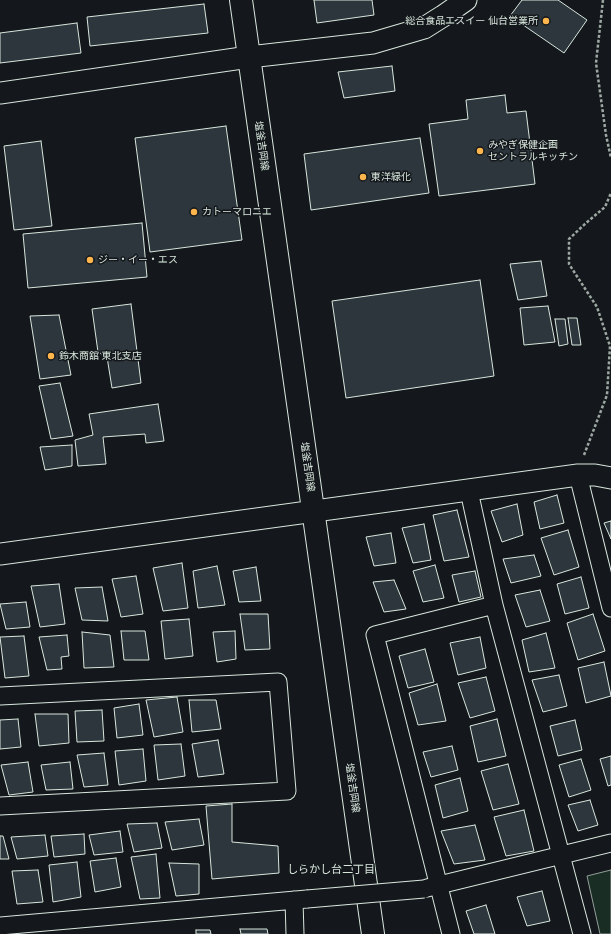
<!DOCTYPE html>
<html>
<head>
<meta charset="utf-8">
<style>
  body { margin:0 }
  canvas { display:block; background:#14181c }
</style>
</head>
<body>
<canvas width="611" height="934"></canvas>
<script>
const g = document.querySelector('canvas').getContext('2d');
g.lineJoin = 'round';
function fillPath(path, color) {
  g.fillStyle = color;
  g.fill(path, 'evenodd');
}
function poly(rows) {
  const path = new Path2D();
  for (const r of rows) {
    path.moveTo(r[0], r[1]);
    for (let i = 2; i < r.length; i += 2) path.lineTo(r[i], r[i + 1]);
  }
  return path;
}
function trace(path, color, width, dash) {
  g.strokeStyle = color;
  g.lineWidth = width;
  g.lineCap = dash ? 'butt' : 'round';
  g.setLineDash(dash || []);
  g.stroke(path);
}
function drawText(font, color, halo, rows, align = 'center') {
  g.font = font + ' Poppins,"Noto Sans JP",sans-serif';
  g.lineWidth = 3;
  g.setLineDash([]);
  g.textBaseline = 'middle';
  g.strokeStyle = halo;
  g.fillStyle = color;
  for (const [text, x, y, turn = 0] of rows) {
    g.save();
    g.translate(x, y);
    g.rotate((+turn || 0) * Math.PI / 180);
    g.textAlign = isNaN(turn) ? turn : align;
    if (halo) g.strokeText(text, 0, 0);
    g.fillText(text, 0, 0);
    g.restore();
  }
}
const green = poly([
  [611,870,611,934,600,934,587,876,611,870]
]);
const building = poly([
  [314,0,372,0,374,15,317,23,314,0],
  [522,0,558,0,587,20,564,53,510,16,522,0],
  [204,4,208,33,90,46,87,17,204,4],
  [77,23,81,53,0,63,0,33,77,23],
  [392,66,395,91,344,98,338,72,392,66],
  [505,95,507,113,526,111,535,184,439,196,429,124,468,119,466,100,505,95],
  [226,126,242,240,150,252,135,138,226,126],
  [420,138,429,193,311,210,304,154,420,138],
  [41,141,52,226,14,230,4,146,41,141],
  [142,223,147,277,28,288,23,234,142,223],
  [541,261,547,296,518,300,510,264,541,261],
  [480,280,494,376,346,398,332,301,480,280],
  [131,304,141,383,112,388,107,357,98,352,92,309,131,304],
  [548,306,555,342,524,345,520,308,548,306],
  [59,315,71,375,40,379,30,316,59,315],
  [568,318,577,318,581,345,572,345,568,318],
  [555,319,565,319,568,344,559,346,555,319],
  [60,383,73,436,51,439,39,386,60,383],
  [158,404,164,441,146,443,145,434,103,437,106,464,78,466,75,440,93,435,89,414,158,404],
  [72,445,72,466,45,470,40,447,72,445],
  [557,495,564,523,540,529,534,502,557,495],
  [517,504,523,535,502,542,491,511,517,504],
  [457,510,469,557,444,561,433,515,457,510],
  [611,521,611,539,604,523,611,521],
  [424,524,431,560,413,563,402,528,424,524],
  [568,530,579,567,554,575,541,538,568,530],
  [391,533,396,563,374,566,366,537,391,533],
  [534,555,541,576,511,583,503,559,534,555],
  [182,563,188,608,163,611,153,568,182,563],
  [435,565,444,598,423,602,413,571,435,565],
  [217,566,225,605,198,608,193,571,217,566],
  [256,567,261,601,239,602,233,571,256,567],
  [475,571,481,597,459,602,452,575,475,571],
  [136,576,143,614,121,617,112,579,136,576],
  [581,577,589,608,565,614,557,584,581,577],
  [394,580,406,609,384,612,373,582,394,580],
  [59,584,65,624,40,627,31,586,59,584],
  [102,587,108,621,82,620,75,588,102,587],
  [540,590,550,621,526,627,515,595,540,590],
  [26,602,30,627,6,629,0,604,26,602],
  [240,614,268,614,270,649,245,650,240,614],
  [593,614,605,651,578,660,567,623,593,614],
  [189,619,193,656,165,659,161,621,189,619],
  [121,631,145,631,149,660,124,660,121,631],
  [235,631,236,659,217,662,213,632,235,631],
  [82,632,110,635,114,667,84,668,82,632],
  [546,633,555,668,529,672,522,640,546,633],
  [67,635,69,656,61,657,62,669,47,670,39,637,67,635],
  [24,636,29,676,5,678,0,637,24,636],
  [480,637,486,668,458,675,450,643,480,637],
  [425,649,434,682,408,688,399,656,425,649],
  [604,662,611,696,586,703,578,668,604,662],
  [559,675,567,706,543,712,532,680,559,675],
  [486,677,495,711,470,718,458,683,486,677],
  [437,684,446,721,418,725,409,693,437,684],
  [177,697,183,732,154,737,146,700,177,697],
  [189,700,216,700,221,729,192,732,189,700],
  [139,704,143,735,117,738,114,708,139,704],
  [102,710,104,741,77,742,75,711,102,710],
  [35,714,68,714,69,743,39,746,35,714],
  [18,719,21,747,0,749,0,720,18,719],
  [497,719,506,756,478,762,470,726,497,719],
  [575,720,582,750,558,756,550,726,575,720],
  [218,740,224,774,198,777,192,744,218,740],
  [181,744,185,776,158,780,154,745,181,744],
  [452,746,458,770,431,777,423,752,452,746],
  [143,749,146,781,119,785,115,751,143,749],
  [104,753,108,785,84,787,77,755,104,753],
  [611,756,611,785,608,786,600,759,611,756],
  [581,759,591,790,569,797,559,765,581,759],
  [28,762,33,792,9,795,1,765,28,762],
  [70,762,73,789,46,790,41,765,70,762],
  [508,764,519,804,493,810,481,771,508,764],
  [460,778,468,811,443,818,435,785,460,778],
  [590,800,598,825,578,831,568,805,590,800],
  [232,804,232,842,278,846,279,873,212,879,206,806,232,804],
  [524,810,534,851,506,856,494,817,524,810],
  [199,819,204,845,172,850,165,822,199,819],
  [157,823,162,848,134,852,127,824,157,823],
  [475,825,485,860,454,864,441,831,475,825],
  [120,831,123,852,94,855,89,835,120,831],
  [84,834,85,854,54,857,51,836,84,834],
  [45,835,48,856,17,859,11,837,45,835],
  [0,836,3,836,9,859,0,859,0,836],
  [156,854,160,898,140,899,131,857,156,854],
  [116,858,121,887,95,892,90,861,116,858],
  [77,862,81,897,53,902,49,865,77,862],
  [169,863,199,864,199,894,176,896,169,863],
  [38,870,43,902,17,904,12,871,38,870],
  [542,891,550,921,527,926,517,897,542,891],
  [486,905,495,934,474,934,466,911,486,905],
  [240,929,267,929,268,934,241,934,240,929],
  [196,930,210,930,211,934,196,934,196,930]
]);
const path = poly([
  [603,0,596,63,606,135,611,158],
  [584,455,607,395,610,346,597,307,569,264,569,239,586,223,605,207,611,193]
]);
const minor = poly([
  [578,475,611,608],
  [469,491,494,605,582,934],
  [0,696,278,682,287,791,0,806],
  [427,888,611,843],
  [294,900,295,934],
  [0,926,307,899],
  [451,934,375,635,494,605]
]);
const tertiary = poly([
  [0,93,249,57,373,43,424,28,443,16,466,0],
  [0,554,578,475,595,475,611,478]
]);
const primary = poly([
  [241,0,373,934]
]);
const minorBridge = poly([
  [307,899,424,889]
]);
const markers = [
  [546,21,4,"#ffb74d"],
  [480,151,4,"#ffb74d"],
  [363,177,4,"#ffb74d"],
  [194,212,4,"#ffb74d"],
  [90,260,4,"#ffb74d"],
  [51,356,4,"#ffb74d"]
];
const poiNames = [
  ["総合食品エスイー 仙台営業所",538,21,"right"],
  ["みやぎ保健企画",488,145],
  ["セントラルキッチン",488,157],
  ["東洋緑化",371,177],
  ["カトーマロニエ",202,212],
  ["ジー・イー・エス",98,260],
  ["鈴木商舘 東北支店",59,356]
];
const streetNames = [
  ["塩釜吉岡線",261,146,82],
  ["塩釜吉岡線",307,467,82],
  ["塩釜吉岡線",352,788,82]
];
const neighbourhoodNames = [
  ["しらかし台二丁目",331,870]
];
fillPath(green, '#1a2d24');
trace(green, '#939e99', 1);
fillPath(building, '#2c363c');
trace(building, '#d8e6dc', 1);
trace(minor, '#d8e6dc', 19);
trace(tertiary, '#d8e6dc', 23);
trace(primary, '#d8e6dc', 24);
trace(path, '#9da8a2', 2.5, [3, 2]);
trace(minor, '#14181c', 17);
trace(tertiary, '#14181c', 21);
trace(primary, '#14181c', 22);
trace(minorBridge, '#d8e6dc', 19, []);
trace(minorBridge, '#14181c', 17);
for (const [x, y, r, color] of markers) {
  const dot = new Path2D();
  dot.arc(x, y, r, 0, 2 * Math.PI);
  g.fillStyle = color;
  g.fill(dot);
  trace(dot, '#14181c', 1.5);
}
drawText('10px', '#d8e6dc', '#14181c', poiNames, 'left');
drawText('10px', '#d8e6dc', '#14181c', streetNames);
drawText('11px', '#d8e6dc', '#14181c', neighbourhoodNames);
</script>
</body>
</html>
